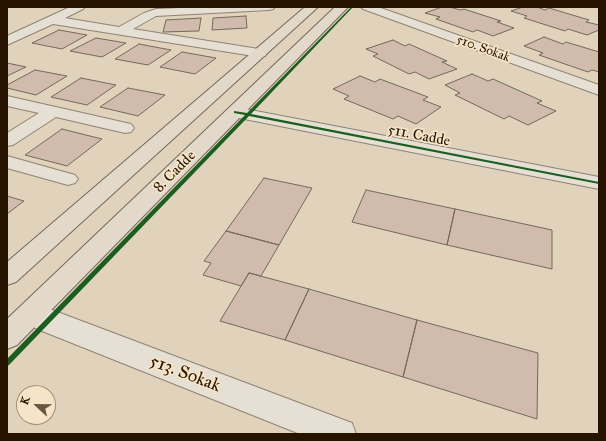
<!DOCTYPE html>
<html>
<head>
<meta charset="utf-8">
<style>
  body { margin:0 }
  #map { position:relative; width:606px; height:441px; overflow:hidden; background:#e1d2bb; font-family:"IM FELL Great Primer",serif }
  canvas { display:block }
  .frame { position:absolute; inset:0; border:8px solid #261300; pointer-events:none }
  .north { position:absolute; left:16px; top:385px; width:40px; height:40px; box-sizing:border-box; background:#f6e4c8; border:1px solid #a39078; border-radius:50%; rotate:292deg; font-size:11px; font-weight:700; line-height:16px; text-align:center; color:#261300 }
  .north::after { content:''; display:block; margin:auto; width:14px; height:18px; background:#675641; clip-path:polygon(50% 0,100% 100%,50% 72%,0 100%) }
</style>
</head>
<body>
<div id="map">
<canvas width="606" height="441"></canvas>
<div class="frame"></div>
<div class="north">K</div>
</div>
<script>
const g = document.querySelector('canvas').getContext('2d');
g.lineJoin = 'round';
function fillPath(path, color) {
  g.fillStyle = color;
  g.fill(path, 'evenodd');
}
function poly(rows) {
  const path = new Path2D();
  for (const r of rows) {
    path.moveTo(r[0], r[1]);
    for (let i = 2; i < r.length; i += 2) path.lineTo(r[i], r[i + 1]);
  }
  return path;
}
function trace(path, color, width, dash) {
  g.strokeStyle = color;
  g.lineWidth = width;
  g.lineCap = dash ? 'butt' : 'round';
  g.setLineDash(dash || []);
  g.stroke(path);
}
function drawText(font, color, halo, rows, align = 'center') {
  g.font = font + ' "IM FELL Great Primer",serif';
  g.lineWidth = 3.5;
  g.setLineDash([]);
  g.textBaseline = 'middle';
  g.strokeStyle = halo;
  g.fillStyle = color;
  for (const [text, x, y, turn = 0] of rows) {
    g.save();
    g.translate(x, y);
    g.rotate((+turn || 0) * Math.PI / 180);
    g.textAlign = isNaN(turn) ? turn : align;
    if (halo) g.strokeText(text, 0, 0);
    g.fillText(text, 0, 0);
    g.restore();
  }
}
const building = poly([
  [442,7,450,7,460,10,464,9,501,21,497,22,514,28,493,36,477,30,473,32,436,19,440,17,425,13,442,7],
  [523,7,537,7,545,10,549,8,589,20,586,22,599,25,599,30,587,35,568,29,565,31,524,18,527,16,511,11,523,7],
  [246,16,247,28,212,30,213,18,246,16],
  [201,18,199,31,163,32,166,20,201,18],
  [59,30,87,35,62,49,32,43,59,30],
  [544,37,563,44,566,42,599,52,599,72,592,70,588,72,539,55,543,53,524,46,544,37],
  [96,38,126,43,102,57,70,51,96,38],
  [393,40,405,46,409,44,447,61,442,62,457,69,429,79,415,72,409,74,373,56,378,54,366,49,393,40],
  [139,44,171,50,148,65,115,59,139,44],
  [182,52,216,58,195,74,160,67,182,52],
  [7,63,26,67,7,76,7,63],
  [35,70,67,76,36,95,7,88,7,85,35,70],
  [472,74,488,81,493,79,542,101,537,103,556,111,528,125,509,116,504,119,455,95,460,93,445,85,472,74],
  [360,76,375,82,380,79,428,97,423,100,441,107,416,124,398,116,393,119,344,99,349,96,333,89,360,76],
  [81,78,116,85,87,105,51,97,81,78],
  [128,88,165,95,138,116,100,107,128,88],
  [62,129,102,139,67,166,25,155,62,129],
  [264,178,312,188,279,245,226,231,264,178],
  [366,190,455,209,447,245,352,222,366,190],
  [7,196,24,201,7,214,7,196],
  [455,209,552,230,552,269,447,245,455,209],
  [226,231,279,245,261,276,249,273,241,286,203,275,211,263,204,261,226,231],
  [249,273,309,289,285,340,220,321,249,273],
  [309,289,417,320,403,377,285,340,309,289],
  [417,320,538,353,537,419,403,377,417,320]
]);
const minor = poly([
  [70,7,85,7,83,9,65,18,119,27,144,13,156,9,204,7,275,7,273,9,269,10,156,16,133,29,265,50,267,53,265,56,260,57,53,24,7,45,7,36,70,7],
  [361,7,378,7,599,85,599,95,363,9,361,7],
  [7,96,131,124,134,128,131,132,125,133,56,117,13,145,7,146,7,133,39,113,7,106,7,96],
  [235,107,599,177,599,189,229,116,227,112,229,108,235,107],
  [7,156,75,175,78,179,75,183,68,185,7,168,7,156],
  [31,302,352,423,356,434,300,434,37,329,22,320,18,313,22,306,31,302]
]);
const major = poly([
  [305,7,318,7,16,282,7,285,7,262,305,7],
  [335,7,348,7,17,345,7,349,7,319,335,7]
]);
const cycleway = poly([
  [351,7,353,7,251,114,599,182,599,184,249,116,9,365,7,366,7,359,245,115,234,113,234,111,247,113,351,7]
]);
const farStreetnames = [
  ["510. Sokak",483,49,20]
];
const streetNames = [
  ["511. Cadde",419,136,11],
  ["8. Cadde",175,172,-45]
];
const nearStreetnames = [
  ["513. Sokak",185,374,21]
];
fillPath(building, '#d0bbac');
trace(building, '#74695b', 1);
trace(minor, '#8e8374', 2);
trace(major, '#74695b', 2);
fillPath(minor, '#e6dfd3');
fillPath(major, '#e2d9cb');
fillPath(cycleway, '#1b5e20');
drawText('13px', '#261300', '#f6e4c8', farStreetnames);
drawText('15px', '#261300', '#f6e4c8', streetNames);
drawText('18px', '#261300', '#f6e4c8', nearStreetnames);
</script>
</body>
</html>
